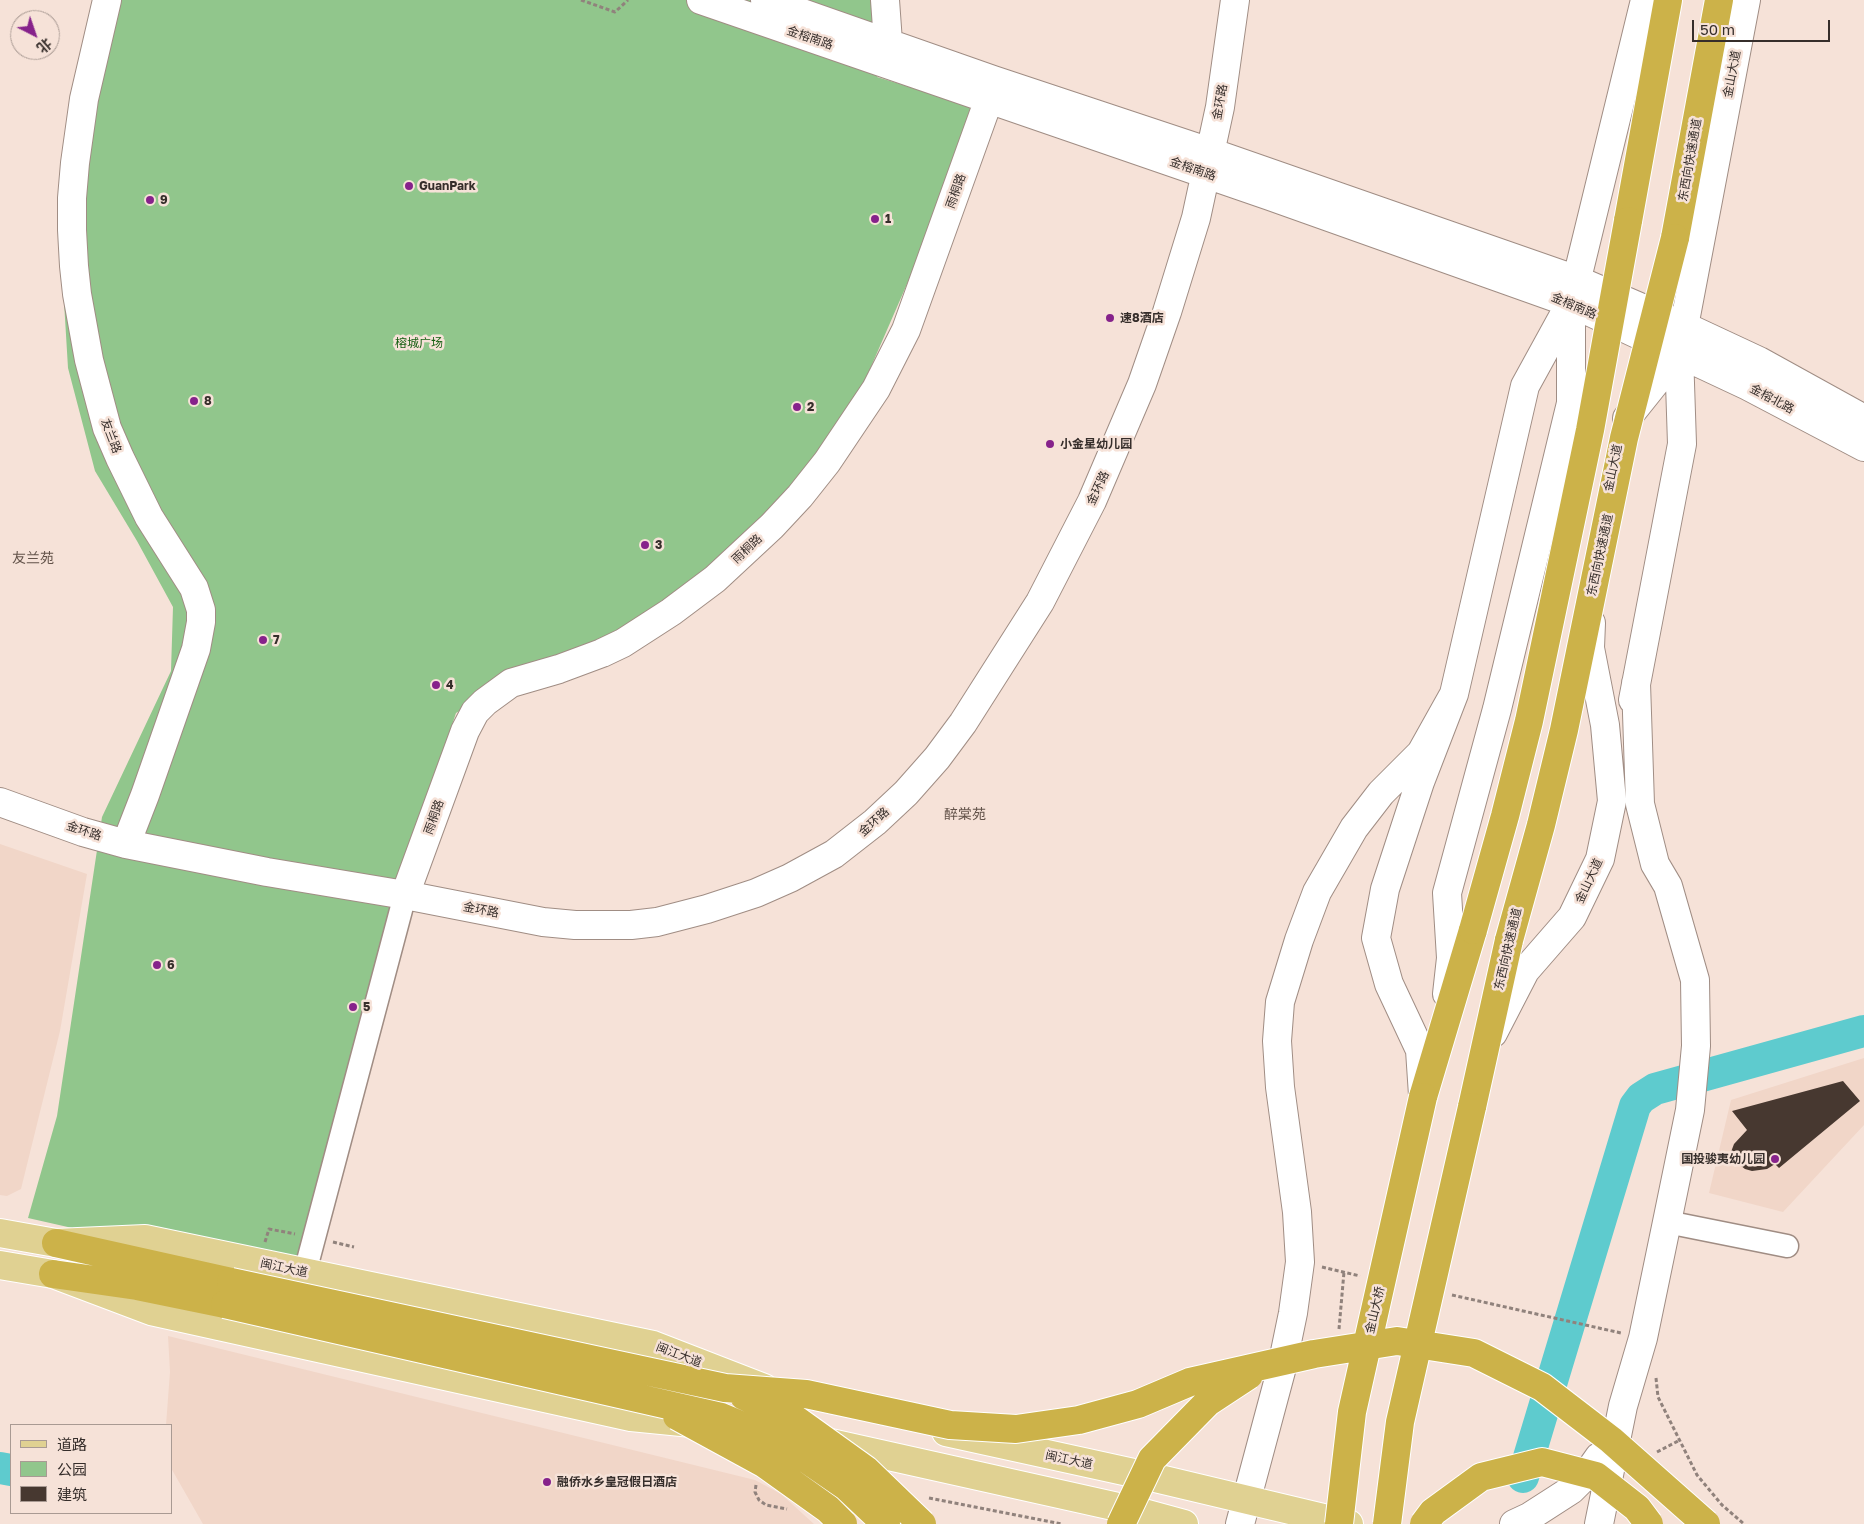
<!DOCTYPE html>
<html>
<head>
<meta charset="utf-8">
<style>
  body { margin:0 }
  #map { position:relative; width:1864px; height:1524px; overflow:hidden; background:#f6e2d8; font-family:"Golos Text","Noto Sans SC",sans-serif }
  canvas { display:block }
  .legend { position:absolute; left:10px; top:1424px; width:162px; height:90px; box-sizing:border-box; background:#f6e2d8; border:1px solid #a99a93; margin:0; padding:6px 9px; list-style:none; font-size:15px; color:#362e2b }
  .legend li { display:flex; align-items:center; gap:10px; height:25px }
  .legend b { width:25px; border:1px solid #a99a93 }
  .north { position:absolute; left:10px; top:10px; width:50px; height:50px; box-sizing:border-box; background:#f6e2d8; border:1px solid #a99a93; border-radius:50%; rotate:139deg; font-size:14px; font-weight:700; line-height:20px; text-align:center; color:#362e2b }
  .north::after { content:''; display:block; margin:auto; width:18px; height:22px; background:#86228b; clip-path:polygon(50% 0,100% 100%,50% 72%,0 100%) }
  .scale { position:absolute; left:1692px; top:20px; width:138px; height:22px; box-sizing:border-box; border:2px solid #362e2b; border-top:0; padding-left:6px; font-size:15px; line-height:18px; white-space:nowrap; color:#362e2b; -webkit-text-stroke:4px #f6e2d8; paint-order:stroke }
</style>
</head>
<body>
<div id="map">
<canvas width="1864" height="1524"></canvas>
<ul class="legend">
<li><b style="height:6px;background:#e0d192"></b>道路</li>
<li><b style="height:14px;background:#91c68c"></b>公园</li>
<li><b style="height:14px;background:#473830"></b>建筑</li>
</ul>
<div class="north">北</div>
<div class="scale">50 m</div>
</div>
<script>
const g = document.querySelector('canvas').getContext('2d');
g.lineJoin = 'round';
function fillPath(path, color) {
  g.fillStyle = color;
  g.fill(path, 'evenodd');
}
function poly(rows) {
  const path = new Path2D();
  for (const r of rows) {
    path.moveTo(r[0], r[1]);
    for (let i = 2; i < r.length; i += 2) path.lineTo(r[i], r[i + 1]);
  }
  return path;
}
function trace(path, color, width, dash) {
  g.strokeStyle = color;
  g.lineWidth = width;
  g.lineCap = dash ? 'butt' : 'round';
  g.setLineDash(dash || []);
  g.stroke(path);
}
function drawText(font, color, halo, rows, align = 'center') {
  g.font = font + ' "Golos Text","Noto Sans SC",sans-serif';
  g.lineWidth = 5;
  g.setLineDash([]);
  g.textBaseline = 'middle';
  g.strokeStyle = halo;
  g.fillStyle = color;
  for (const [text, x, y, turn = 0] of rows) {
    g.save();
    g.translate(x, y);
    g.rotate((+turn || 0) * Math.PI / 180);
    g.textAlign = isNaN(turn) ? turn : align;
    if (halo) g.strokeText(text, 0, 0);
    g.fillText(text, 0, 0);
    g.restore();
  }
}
const built = poly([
  [0,844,87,874,60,1031,21,1189,7,1196,0,1195],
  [1864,1058,1864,1125,1783,1212,1709,1193,1731,1100],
  [168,1336,755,1480,781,1494,814,1524,203,1524,171,1468,171,1425,166,1425,170,1372]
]);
const green = poly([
  [120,0,899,0,900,14,877,77,972,106,924,245,863,385,797,487,726,560,644,623,529,669,456,713,436,773,345,1076,298,1279,28,1218,57,1116,102,817,171,671,173,607,137,541,95,471,68,368,60,235]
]);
const river = poly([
  [0,1468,11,1470],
  [1523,1477,1635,1106,1641,1098,1655,1089,1864,1031]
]);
const building = poly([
  [1843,1081,1860,1101,1779,1168,1775,1164,1767,1169,1752,1171,1745,1169,1736,1162,1731,1152,1734,1144,1747,1130,1732,1111]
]);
const path = poly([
  [581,0,615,12,628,0],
  [265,1242,269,1229,295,1234],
  [333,1242,354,1247],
  [1322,1267,1360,1276],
  [1452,1295,1621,1333],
  [1656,1378,1658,1397,1697,1475,1722,1505,1744,1524],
  [1657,1452,1680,1440],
  [756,1485,755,1492,759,1500,766,1505,787,1509],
  [929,1498,1062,1524]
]);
const street = poly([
  [1667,1222,1787,1246],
  [305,1272,405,895]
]);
const secondary = poly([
  [107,0,84,99,75,163,72,198,72,230,74,266,77,294,89,360,107,428,120,458,149,517,194,588,201,610,201,622,196,649,145,795,126,844],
  [701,0,1270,196,1571,303,1748,386,1864,447],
  [765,0,993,80,1210,152,1577,280,1684,326,1759,361,1864,419],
  [885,0,888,42],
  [1627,418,1679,353,1746,0],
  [1633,700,1682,444,1679,353],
  [0,802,83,832,126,844,267,872,405,895,543,922,575,925,631,925,657,922,707,909,756,893,790,878,834,854,875,822,906,793,937,758,963,723,1040,602,1092,501,1142,384,1167,312,1196,218,1220,107,1235,0],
  [405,895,465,731,475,712,485,702,511,683,559,669,602,653,623,643,671,612,715,579,772,526,800,496,827,462,876,389,906,330,989,99],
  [1447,994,1451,958,1447,893,1497,709,1571,403,1571,303,1645,0],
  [1493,1033,1525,971,1572,917,1600,859,1612,801,1605,725,1590,648,1591,623],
  [1423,1095,1420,1050,1389,984,1376,938,1385,889,1420,782,1454,694,1525,386,1570,304],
  [1240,1524,1281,1371,1293,1313,1300,1262,1297,1212,1280,1087,1277,1041,1280,1002,1299,940,1317,892,1354,828,1381,793,1421,753,1454,694],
  [1514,1524,1529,1517,1571,1490,1587,1474,1599,1457],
  [1599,1524,1623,1406,1643,1338,1667,1222,1690,1110,1696,1046,1695,980,1668,886,1655,864,1640,804,1636,683]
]);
const primary = poly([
  [0,1233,56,1243,145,1239,653,1345,764,1388],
  [0,1265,53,1274,151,1311,631,1417,702,1424],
  [946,1432,1147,1476,1349,1524],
  [826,1442,1140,1512,1184,1524]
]);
const highway = poly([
  [1628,221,1668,0],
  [1675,238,1719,0],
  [1423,1097,1473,930],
  [1472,1107,1509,940],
  [56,1243,231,1282],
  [53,1274,137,1286,225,1304]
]);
const pathBridge = poly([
  [1339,1329,1344,1272]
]);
const highwayBridge = poly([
  [1473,930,1505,816,1529,721,1590,430,1628,221],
  [1509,940,1541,825,1564,730,1624,438,1675,238],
  [231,1282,725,1388,806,1394,950,1425,1016,1429,1079,1420,1138,1404,1190,1382,1314,1354,1397,1341,1474,1353,1542,1387,1611,1440,1706,1524],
  [225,1304,721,1417,783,1443,847,1487,886,1524],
  [744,1396,795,1419,866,1470,922,1524],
  [677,1416,765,1464,828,1509,843,1524],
  [1121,1524,1152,1459,1208,1402,1249,1375],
  [1339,1524,1352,1412,1423,1097],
  [1387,1524,1400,1422,1472,1107],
  [1424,1524,1433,1512,1481,1477,1542,1462,1596,1476,1637,1508,1649,1524]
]);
const markers = [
  [409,186,5,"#86228b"],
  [150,200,5,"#86228b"],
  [875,219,5,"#86228b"],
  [1110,318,5,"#86228b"],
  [194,401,5,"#86228b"],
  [797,407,5,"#86228b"],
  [1050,444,5,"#86228b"],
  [645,545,5,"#86228b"],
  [263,640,5,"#86228b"],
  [436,685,5,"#86228b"],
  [157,965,5,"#86228b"],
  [353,1007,5,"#86228b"],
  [1775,1159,5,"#86228b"],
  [547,1482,5,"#86228b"]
];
const streetNames = [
  ["金榕南路",810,38,19],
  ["金山大道",1732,74,-79],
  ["金环路",1220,102,-80],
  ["东西向快速通道",1690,160,-80],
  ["金榕南路",1193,169,19],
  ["雨桐路",956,191,-70],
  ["金榕南路",1574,306,23],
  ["金榕北路",1772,399,28],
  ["友兰路",111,436,69],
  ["金山大道",1613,468,-78],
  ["金环路",1098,488,-65],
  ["雨桐路",747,549,-43],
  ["东西向快速通道",1600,555,-78],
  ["雨桐路",434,817,-70],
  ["金环路",874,822,-42],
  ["金环路",84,831,18],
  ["金山大道",1589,881,-65],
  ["金环路",481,910,11],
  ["东西向快速通道",1508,949,-77],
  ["闽江大道",284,1268,12],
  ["金山大桥",1375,1310,-77],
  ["闽江大道",679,1355,21],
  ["闽江大道",1069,1460,12]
];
const poiNames = [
  ["GuanPark",419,186],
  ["9",160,200],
  ["1",885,219],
  ["速8酒店",1120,318],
  ["8",204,401],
  ["2",807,407],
  ["小金星幼儿园",1060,444],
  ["3",655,545],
  ["7",273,640],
  ["4",446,685],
  ["6",167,965],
  ["5",363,1007],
  ["国投骏夷幼儿园",1765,1159,"right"],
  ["融侨水乡皇冠假日酒店",557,1482]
];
const parkNames = [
  ["榕城广场",419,343]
];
const neighbourhoodNames = [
  ["友兰苑",33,559],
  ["醉棠苑",965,815]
];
fillPath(built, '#f1d6c8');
fillPath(green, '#91c68c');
trace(river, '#5ecbce', 32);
fillPath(building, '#473830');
trace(street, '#a08d84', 25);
trace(secondary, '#a08d84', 30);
trace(primary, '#fff', 30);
trace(highway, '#fff', 30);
trace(path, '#90827c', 3, [4, 2.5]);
trace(street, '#fff', 22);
trace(secondary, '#fff', 28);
trace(primary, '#e0d192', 28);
trace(highway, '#ccb249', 28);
trace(highwayBridge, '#fff', 30, []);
trace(pathBridge, '#90827c', 3, [4, 2.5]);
trace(highwayBridge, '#ccb249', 28);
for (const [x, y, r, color] of markers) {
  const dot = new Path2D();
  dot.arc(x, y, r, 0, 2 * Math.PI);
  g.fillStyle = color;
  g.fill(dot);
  trace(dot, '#f6e2d8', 2);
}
drawText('12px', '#362e2b', '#f6e2d8', streetNames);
drawText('bold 12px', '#362e2b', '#f6e2d8', poiNames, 'left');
drawText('12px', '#135e10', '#f6e2d8', parkNames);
drawText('14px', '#63534a', '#f6e2d8', neighbourhoodNames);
</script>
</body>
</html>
